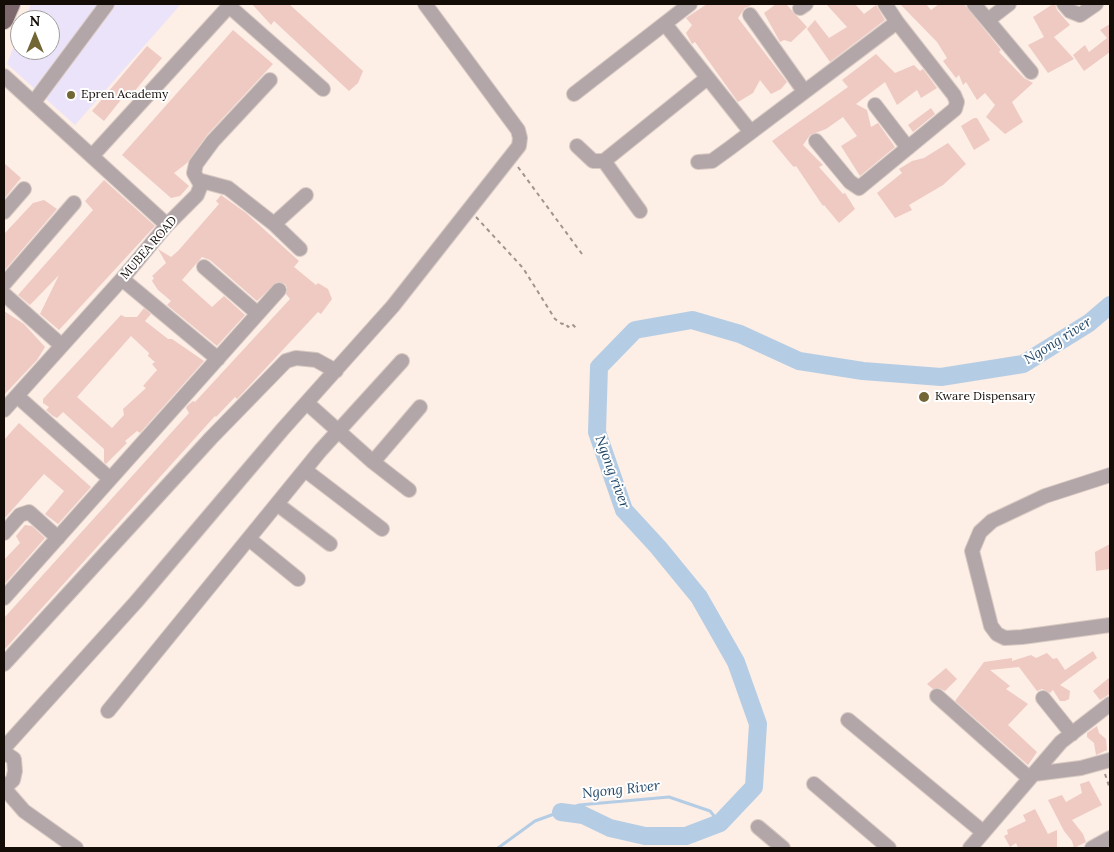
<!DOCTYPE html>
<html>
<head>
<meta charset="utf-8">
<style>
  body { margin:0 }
  #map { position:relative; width:1114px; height:852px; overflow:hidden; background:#fdeee6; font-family:Lora,serif }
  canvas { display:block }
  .frame { position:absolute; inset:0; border:5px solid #130c07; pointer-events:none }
  .north { position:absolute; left:10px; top:10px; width:50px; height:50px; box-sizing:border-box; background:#fff; border:1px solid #a19e9c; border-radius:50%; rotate:0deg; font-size:14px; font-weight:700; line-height:20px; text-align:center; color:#130c07 }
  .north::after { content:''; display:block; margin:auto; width:18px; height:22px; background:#726734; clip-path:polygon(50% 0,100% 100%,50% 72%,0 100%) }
</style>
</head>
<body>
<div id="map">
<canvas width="1114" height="852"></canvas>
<div class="frame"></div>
<div class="north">N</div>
</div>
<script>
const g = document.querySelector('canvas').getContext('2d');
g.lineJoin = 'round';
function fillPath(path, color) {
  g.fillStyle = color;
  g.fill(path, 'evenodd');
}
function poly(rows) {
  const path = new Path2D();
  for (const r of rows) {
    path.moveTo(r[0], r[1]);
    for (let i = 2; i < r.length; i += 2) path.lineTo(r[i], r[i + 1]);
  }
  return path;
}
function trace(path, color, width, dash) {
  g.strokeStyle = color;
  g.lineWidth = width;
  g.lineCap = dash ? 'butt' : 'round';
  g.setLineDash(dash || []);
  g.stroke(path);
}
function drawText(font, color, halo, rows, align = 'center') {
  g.font = font + ' Lora,serif';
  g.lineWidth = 4;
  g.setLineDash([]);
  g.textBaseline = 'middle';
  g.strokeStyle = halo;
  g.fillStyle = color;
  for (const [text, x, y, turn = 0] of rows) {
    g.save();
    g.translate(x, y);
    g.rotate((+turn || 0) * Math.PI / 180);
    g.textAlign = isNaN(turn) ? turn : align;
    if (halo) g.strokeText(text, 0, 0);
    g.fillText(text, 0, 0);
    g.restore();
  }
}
const education = poly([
  [31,4,181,4,75,125,7,64,20,30,20,50,50,50,50,20,24,20]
]);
const stream = poly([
  [498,848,535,821,579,805,669,797,710,811,720,823]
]);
const river = poly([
  [561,812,583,815,610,828,645,836,686,836,720,823,754,787,758,724,736,662,699,597,658,547,624,510,597,432,599,367,635,330,692,320,740,334,799,361,863,371,941,377,1023,364,1089,323,1110,305]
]);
const building = poly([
  [252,4,289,4,363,71,358,83,349,91,274,21,271,25],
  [707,4,754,4,745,8,738,18,787,82,781,89,771,94,760,80,753,93,738,102,695,42,692,44,686,33,692,25,686,18],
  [776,4,786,4,807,27,791,42,784,40,780,42,764,13],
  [826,4,855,4,864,14,876,5,885,20,830,62,807,29,815,20,829,38,847,27],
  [900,4,926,4,931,10,939,4,964,4,1001,50,999,52,1024,78,1033,83,1012,102,1023,122,1005,134,986,117,995,105,985,93,977,100,966,82,963,85,959,75,956,78,943,61,947,58,937,42],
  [1053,4,1055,4,1057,10,1070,25,1054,37,1074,59,1048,73,1028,45,1044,37,1033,17],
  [1110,24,1110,52,1084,71,1073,55,1085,45,1089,52,1107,38,1100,30],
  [233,30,273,64,207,135,187,163,174,173,189,186,180,196,171,198,122,155],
  [147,46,162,58,128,99,124,96,104,121,92,111],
  [876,54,895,73,914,65,920,71,923,69,937,88,921,98,917,90,897,105,885,82,856,104,867,110,871,127,878,123,895,147,860,176,841,146,857,136,843,117,826,129,810,135,803,145,823,165,819,167,843,194,845,193,855,209,839,223,824,205,823,206,796,166,794,167,791,164,772,141,848,87,842,80],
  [931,108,935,114,913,132,908,125],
  [974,118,977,118,990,140,974,150,961,126],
  [948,143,966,164,943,185,909,205,912,210,895,218,877,193,902,173,899,169,912,161,924,158],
  [4,163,21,178,4,199],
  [104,180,155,226,59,330,40,314,59,275,30,305,18,295,93,210,85,201],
  [221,195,246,213,299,261,294,267,316,285,318,283,328,289,332,299,321,314,318,312,237,399,235,397,216,417,215,416,4,650,4,618,189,413,186,408,187,406,193,401,195,402,290,299,286,294,287,288,285,284,277,282,257,301,210,260,202,257,182,280,212,307,224,296,245,315,217,346,167,305,171,301,158,290,152,281,154,278,152,276,166,263,158,249,171,257,178,251,219,204,216,201],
  [44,200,57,209,4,271,4,234,33,203],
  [144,308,151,314,145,321,168,339,172,339,204,361,140,433,137,431,125,441,127,443,106,464,104,462,104,449,63,412,57,418,53,416,46,410,49,407,43,403,43,399,121,315,125,317,137,317],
  [131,336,149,353,148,356,155,362,152,364,157,370,143,386,146,388,123,409,124,415,112,428,77,397],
  [4,311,24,324,45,347,37,360,4,395],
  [19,423,91,487,58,524,45,514,64,491,44,474,4,519,4,440],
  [25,525,32,526,45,538,4,585,4,560,20,543,16,536],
  [1110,544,1110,569,1096,571,1095,552],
  [1093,651,1097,658,1060,685,1070,691,1069,699,1065,701,1060,701,1053,690,1050,693,1042,689,1037,691,1019,667,990,670,1010,686,1006,689,1028,704,1008,725,1037,752,1028,765,955,701,984,662,1012,658,1012,661,1031,655,1036,658,1047,653,1053,659,1057,658,1065,670],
  [946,668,957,679,945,691,939,688,933,689,927,684],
  [1110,677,1110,694,1100,700,1093,691],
  [1097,726,1099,733,1106,739,1107,750,1096,755,1094,743,1087,737,1087,733],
  [1089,781,1102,805,1072,820,1083,834,1086,842,1074,848,1072,841,1064,831,1048,800,1062,795,1066,802,1082,793,1080,784],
  [1035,809,1048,834,1057,830,1057,848,1018,848,1016,843,1010,847,1004,836,1008,834,1007,830,1026,821,1023,815]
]);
const path = poly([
  [518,167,582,254],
  [476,217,523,268,555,319,562,324,565,323,568,327,572,324,578,330],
  [1105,774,1110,789]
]);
const minor = poly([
  [974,4,1031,72],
  [1064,4,1070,11,1080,15,1096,4],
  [229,6,323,89],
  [800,8,806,4],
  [750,15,804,91],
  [988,20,1009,4],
  [665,24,750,131],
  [4,76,167,225],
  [574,94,690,4],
  [34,102,107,4],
  [875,105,908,148],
  [816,141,850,182,859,188,955,109,957,102,954,95,897,22],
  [577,146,593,161,604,161,706,79],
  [92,156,231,4],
  [604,161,640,211],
  [698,162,712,161,730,148,897,22,885,4],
  [198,180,228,188,274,224,300,249],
  [4,212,24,189],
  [274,224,306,195],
  [204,267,257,313],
  [122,279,218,359],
  [4,284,74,203],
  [4,294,61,345],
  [17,396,109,478],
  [307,403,373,462,409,490],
  [4,410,122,279,167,225,197,195,201,185,194,173,196,164,213,141,270,80],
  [373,462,420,407],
  [305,470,382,529],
  [1110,475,1045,496,992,521,980,532,972,551,991,626,997,634,1005,638,1022,637,1110,625],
  [277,504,330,544],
  [4,533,20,515,29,512,58,538],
  [249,539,298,579],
  [4,598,279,290],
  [4,664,211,438,286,361,296,358,316,360,336,371],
  [937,696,1029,778],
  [1043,698,1072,734],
  [108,711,320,451,402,361],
  [848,720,983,832],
  [4,748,136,602,282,430,393,306,519,146,520,138,518,130,425,4],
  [4,752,14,759,15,771,13,780,4,788],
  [1034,774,1081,768,1110,760],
  [814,784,889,848],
  [4,788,24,811,76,848],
  [758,827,783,848],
  [970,848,1061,742,1110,704],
  [1092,848,1110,838]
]);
const major = poly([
  [4,20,11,4]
]);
const markers = [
  [71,95,5,"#726734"],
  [924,397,6,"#726734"]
];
const poiNames = [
  ["Epren Academy",81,95],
  ["Kware Dispensary",935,397]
];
const streetNames = [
  ["MUBEA ROAD",149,248,-49]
];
const waterNames = [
  ["Ngong river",1058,341,-32],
  ["Ngong river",612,472,70],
  ["Ngong River",621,790,-6]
];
fillPath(education, '#ebe3f9');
trace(stream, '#b5cde4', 3);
trace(river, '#b5cde4', 18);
fillPath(building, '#eecac3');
trace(minor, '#d8cac2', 16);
trace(major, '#d8cac2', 20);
trace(path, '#a0948d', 2, [4, 4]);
trace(minor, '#b3a6a9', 14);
trace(major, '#7d686d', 18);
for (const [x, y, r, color] of markers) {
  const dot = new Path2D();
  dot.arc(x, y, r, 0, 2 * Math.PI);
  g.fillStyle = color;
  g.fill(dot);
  trace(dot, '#fff', 2);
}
drawText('12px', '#130c07', '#fff', poiNames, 'left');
drawText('12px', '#130c07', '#fff', streetNames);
drawText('italic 14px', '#1f4667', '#fff', waterNames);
</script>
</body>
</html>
